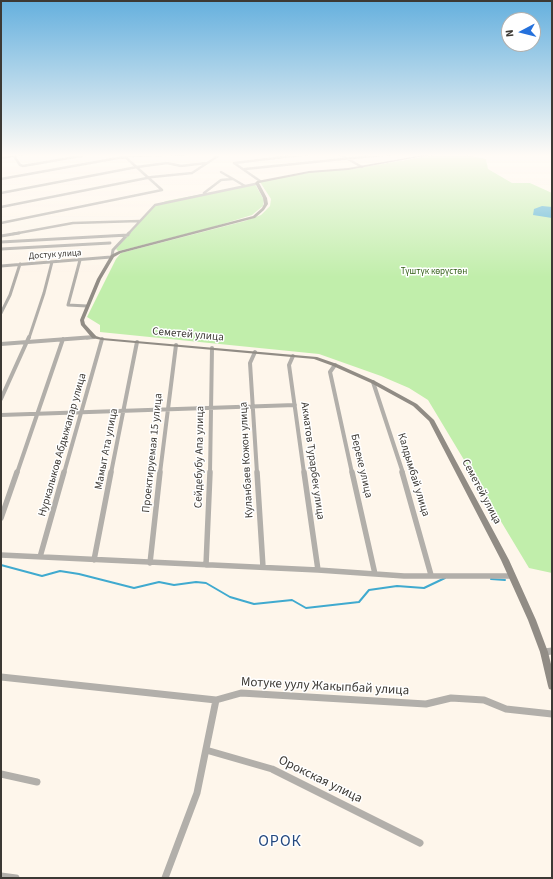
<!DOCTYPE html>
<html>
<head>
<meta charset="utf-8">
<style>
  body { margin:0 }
  #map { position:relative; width:553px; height:879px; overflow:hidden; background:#fef6eb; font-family:"Source Sans 3",sans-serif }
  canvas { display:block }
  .frame { position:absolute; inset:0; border:2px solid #3c3934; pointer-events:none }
  .north { position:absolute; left:501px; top:12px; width:40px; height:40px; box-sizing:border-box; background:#fff; border:1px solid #b1b0ae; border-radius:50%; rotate:263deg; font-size:11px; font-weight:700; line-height:16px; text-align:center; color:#3c3934 }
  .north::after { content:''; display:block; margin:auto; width:14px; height:18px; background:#2571dc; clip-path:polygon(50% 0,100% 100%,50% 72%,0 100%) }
</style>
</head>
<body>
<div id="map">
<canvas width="553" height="879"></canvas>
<div class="frame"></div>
<div class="north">N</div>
</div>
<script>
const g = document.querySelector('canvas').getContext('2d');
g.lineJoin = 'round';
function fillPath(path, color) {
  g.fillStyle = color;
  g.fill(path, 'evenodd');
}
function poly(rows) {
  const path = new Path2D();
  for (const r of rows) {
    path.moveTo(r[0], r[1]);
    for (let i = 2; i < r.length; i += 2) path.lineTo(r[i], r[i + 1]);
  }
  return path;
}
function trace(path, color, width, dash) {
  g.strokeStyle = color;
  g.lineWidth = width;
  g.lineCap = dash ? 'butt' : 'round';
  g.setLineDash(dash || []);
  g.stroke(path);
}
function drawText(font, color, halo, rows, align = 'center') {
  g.font = font + ' "Source Sans 3",sans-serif';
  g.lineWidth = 3;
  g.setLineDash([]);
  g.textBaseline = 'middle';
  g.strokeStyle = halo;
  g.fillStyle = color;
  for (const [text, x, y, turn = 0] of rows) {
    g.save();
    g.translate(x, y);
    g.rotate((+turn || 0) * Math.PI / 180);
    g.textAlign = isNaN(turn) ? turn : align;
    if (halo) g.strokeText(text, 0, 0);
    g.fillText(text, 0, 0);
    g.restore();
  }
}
const green = poly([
  [441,154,459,154,486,159,488,169,512,183,530,183,552,193,552,573,529,568,428,400,409,388,381,376,319,354,100,332,100,325,87,317,116,259,121,253,245,221,261,215,270,206,271,199,260,182,317,171,352,169],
  [255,184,264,200,263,206,252,215,213,227,131,248,118,251,116,249,154,206,166,201]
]);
const water = poly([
  [542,206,552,207,552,218,533,215,534,209]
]);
const stream = poly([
  [1,565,42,576,60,571,79,574,134,588,159,582,174,585,196,582,206,583,230,597,254,604,292,600,306,608,359,602,369,590,397,586,424,588,445,578],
  [491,579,505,580]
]);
const streetFar4 = poly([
  [122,154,162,190],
  [339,154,362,167],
  [14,156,20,165,23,166,81,156,80,154],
  [245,169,392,154],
  [221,172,245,186],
  [1,179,129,156,188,154],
  [260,181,234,163,309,154],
  [1,193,137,167,167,163,181,166,206,163],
  [204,193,221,180,232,179],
  [1,207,152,177,192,173,221,154],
  [1,223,162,190],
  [13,234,73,223,139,221],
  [128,234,155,205,255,184]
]);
const streetFar3 = poly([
  [1,236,19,233],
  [1,242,128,235],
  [1,249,110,243],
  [112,256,113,250,129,233],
  [80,260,68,305,87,306],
  [1,266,111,257],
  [1,313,10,295,20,264],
  [29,338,44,293,52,262],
  [87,338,94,337]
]);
const streetFar2 = poly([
  [1,344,94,337],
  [255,352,250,363,257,473],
  [293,356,289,365,304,473],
  [335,365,330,372,352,473],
  [373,382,403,473],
  [1,399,29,337],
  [1,415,295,405],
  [17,473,63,339],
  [64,473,102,339],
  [111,473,137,342],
  [160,473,176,345],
  [210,473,212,348]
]);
const streetFar1 = poly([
  [257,472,263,567],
  [304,472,318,570],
  [352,472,375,574],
  [402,472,431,575],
  [1,518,17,472],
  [1,555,318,570,404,576,512,576],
  [40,557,64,472],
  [94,560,111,472],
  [150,563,160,472],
  [206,565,210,472]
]);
const street = poly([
  [544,652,552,651],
  [1,677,216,700,241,693,426,704,451,698,484,700,506,709,552,714],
  [206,750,272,769,420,843],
  [1,774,37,782],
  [1,876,16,878],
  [165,878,197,793,216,700]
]);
const secondary = poly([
  [25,154,31,154,1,159,1,157,25,154],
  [430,154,435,154,348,170,309,173,259,183,267,198,268,204,264,210,255,218,121,253,114,257,101,279,84,320,85,324,96,336,102,338,317,357,337,364,375,381,417,404,434,420,509,560,536,620,548,652,552,668,552,690,549,689,548,686,540,652,528,620,501,560,429,421,413,406,371,383,333,366,314,359,102,340,92,338,81,325,80,320,97,279,111,255,119,251,253,216,262,208,264,204,263,198,255,183,257,181,309,171,348,168,430,154]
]);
const farStreetnames = [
  ["Достук улица",55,255,-4]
];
const farParknames = [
  ["Түштүк көрүстөн",434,272]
];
const streetNames = [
  ["Семетей улица",188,335,5],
  ["Нуркалыков Абдыжапар улица",63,445,-74],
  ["Мамыт Ата улица",107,449,-79],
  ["Проектируемая 15 улица",153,453,-84],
  ["Сейдебубу Апа улица",200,457,-89],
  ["Куланбаев Кожон улица",247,460,-93],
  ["Акматов Турарбек улица",312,461,82],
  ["Береке улица",361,466,77],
  ["Калдымбай улица",413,475,73],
  ["Семетей улица",481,492,62]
];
const nearStreetnames = [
  ["Мотуке уулу Жакыпбай улица",325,687,3],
  ["Орокская улица",320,780,26]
];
const nearQuarternames = [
  ["ОРОК",280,842]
];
fillPath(green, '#c1eeab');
fillPath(water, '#40aacf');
trace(stream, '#40aacf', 2);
trace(streetFar4, '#b2afaa', 2.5);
trace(streetFar3, '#b2afaa', 3);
trace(streetFar2, '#b2afaa', 4);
trace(streetFar1, '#b2afaa', 5.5);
trace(street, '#b2afaa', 7);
fillPath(secondary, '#918c85');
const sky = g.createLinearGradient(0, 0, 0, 277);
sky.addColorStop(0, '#65b0de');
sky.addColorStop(0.56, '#fffbf6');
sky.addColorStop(1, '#fffbf600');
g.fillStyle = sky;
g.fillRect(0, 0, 553, 277);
drawText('9px', '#3c3934', '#fff', farStreetnames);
drawText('9px', '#315d15', '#fff', farParknames);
drawText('11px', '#3c3934', '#fff', streetNames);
drawText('13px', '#3c3934', '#fff', nearStreetnames);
g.letterSpacing = '1px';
drawText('16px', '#24487e', '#fff', nearQuarternames);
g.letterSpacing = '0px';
</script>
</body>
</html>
